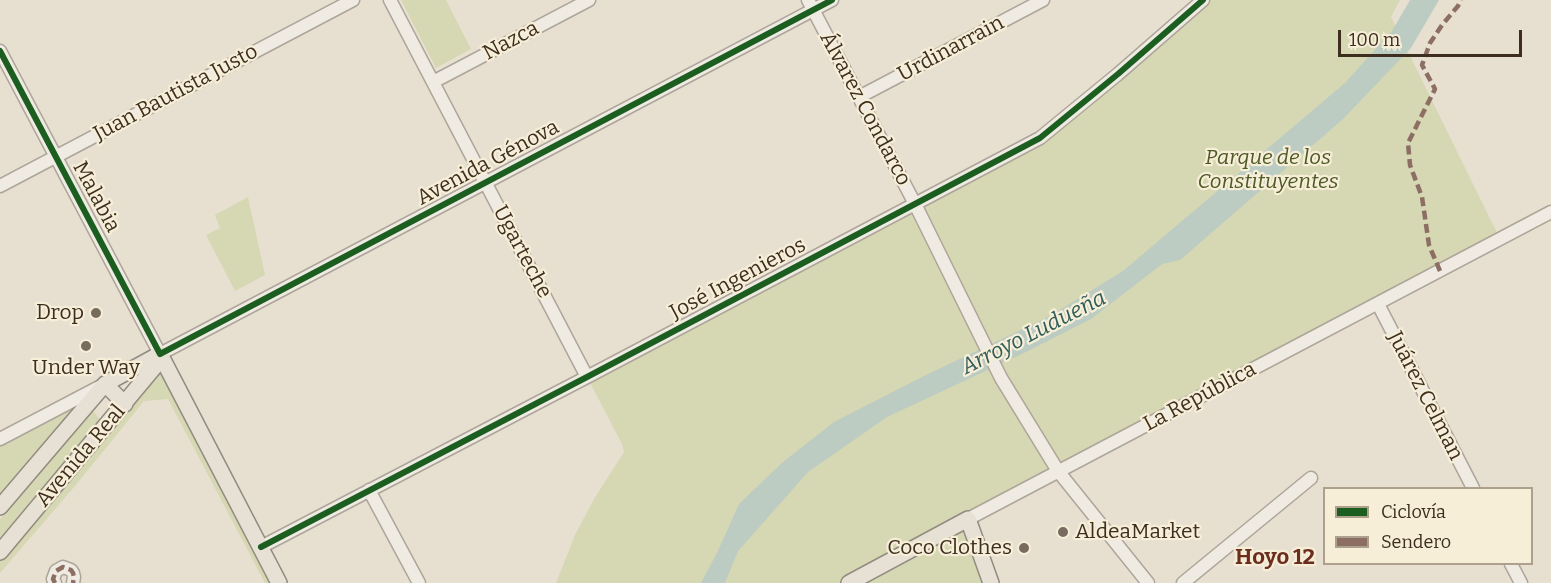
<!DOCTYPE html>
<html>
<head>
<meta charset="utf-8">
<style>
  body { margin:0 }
  #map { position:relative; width:1551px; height:583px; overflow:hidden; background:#e7e0d1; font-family:Bitter,serif }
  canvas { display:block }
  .legend { position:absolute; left:1323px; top:487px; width:210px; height:78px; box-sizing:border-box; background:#f7eed8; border:2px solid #ada18e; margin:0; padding:8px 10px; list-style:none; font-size:18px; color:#3d2e20 }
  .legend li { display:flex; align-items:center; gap:12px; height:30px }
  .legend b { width:30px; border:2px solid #ada18e }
  .scale { position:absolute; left:1338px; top:30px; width:184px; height:27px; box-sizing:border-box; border:3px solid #3d2e20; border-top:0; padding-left:8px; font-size:18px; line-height:21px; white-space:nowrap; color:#3d2e20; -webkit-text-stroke:4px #f7eed8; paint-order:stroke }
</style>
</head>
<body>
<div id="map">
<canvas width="1551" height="583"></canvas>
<ul class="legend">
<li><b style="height:8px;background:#1b5e20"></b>Ciclovía</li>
<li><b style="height:8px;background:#8d6e63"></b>Sendero</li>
</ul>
<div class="scale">100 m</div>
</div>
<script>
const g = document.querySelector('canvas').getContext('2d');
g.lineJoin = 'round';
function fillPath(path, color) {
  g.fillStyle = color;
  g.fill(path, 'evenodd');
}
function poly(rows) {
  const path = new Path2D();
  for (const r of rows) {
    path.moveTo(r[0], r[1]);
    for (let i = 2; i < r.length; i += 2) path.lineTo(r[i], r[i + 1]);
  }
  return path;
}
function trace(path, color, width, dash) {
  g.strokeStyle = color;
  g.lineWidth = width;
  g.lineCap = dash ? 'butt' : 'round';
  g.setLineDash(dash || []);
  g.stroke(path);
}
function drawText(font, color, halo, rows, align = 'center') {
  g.font = font + ' Bitter,serif';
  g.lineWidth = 4.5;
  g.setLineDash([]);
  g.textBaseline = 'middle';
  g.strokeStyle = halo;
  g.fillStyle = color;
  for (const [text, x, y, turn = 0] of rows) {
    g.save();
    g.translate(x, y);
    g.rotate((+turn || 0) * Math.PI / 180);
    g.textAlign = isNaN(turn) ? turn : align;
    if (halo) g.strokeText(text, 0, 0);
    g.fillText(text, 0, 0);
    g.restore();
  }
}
const green = poly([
  [401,0,446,0,471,49,436,68],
  [1203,0,1400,0,1391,17,1500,239,969,519,991,583,556,583,575,535,594,499,624,452,622,444,587,377,1040,138],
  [248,197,265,275,235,291,206,235,220,228,215,215],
  [162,358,279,583,265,583,168,399,144,401,75,486,0,573,0,552],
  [65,410,69,411,71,416,0,501,0,444],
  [93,411,101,421,0,546,0,519,88,412]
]);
const water = poly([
  [1410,0,1439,0,1411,48,1343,119,1180,260,1162,264,1091,319,1024,353,887,417,808,472,738,551,725,583,701,583,717,553,739,504,783,462,834,422,924,376,1050,316,1123,271,1345,83,1392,31]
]);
const minor = poly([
  [390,0,587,377],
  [808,0,915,204,1001,378,1058,471,1148,583],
  [0,51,160,354,832,0],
  [433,82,589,0],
  [859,97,1043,0],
  [0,186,353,0],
  [1378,304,1473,488],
  [0,439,101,386],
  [369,490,419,583],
  [968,519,1551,212],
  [261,547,587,377,1040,138,1118,74,1203,0],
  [1511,564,1521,583],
  [55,583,53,579,56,571,63,567,71,570,73,573,74,577,73,583],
  [1183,583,1311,478]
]);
const major = poly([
  [105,384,125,404],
  [0,507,105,384,160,354,279,583],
  [0,552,162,358],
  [849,583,968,519,991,583]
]);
const quiet = poly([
  [1440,271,1429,245,1422,197,1410,165,1408,143,1435,89,1422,65,1430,43,1442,25,1458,6,1461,0],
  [55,583,53,579,56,571,63,567,71,570,73,573,74,577,73,583]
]);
const cycleway = poly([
  [0,51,160,354,832,0],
  [261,547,587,377,1040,138,1118,74,1203,0]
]);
const markers = [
  [96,313,6,"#786c5e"],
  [86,346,6,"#786c5e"],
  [1063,532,6,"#786c5e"],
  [1024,548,6,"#786c5e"]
];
const streetNames = [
  ["Nazca",511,41,-28],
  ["Urdinarrain",951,49,-28],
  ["Juan Bautista Justo",176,93,-28],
  ["Álvarez Condarco",865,109,62],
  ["Avenida Génova",488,163,-28],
  ["Malabia",96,197,62],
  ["Ugarteche",522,252,62],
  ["José Ingenieros",738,279,-28],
  ["Juárez Celman",1425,396,63],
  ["La República",1200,397,-28],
  ["Avenida Real",81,456,-50]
];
const parkNames = [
  ["Parque de los",1268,158],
  ["Constituyentes",1268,182]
];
const poiNames = [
  ["Drop",84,313],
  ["Under Way",86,368,"center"],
  ["AldeaMarket",1075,532,"left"],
  ["Coco Clothes",1012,548]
];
const waterNames = [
  ["Arroyo Ludueña",1034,333,-27]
];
const neighbourhoodNames = [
  ["Hoyo 12",1275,558]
];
fillPath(green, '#d6d7b3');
fillPath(water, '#bcccc2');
trace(minor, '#ada599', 15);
trace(major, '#928b80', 18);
trace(minor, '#efebe3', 12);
trace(major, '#e6e1d4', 15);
trace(quiet, '#8d6e63', 4.5, [9, 4.5]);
trace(cycleway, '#1b5e20', 6);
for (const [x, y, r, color] of markers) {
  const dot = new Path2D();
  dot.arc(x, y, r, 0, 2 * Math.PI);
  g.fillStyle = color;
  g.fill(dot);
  trace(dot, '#f7eed8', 2);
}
drawText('21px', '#3d2e20', '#f7eed8', streetNames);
drawText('italic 21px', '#4d5a26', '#f7eed8', parkNames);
drawText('21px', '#3d2e20', '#f7eed8', poiNames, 'right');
drawText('italic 22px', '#2f5d5a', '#f7eed8', waterNames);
drawText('bold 22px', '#6b2e1e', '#f7eed8', neighbourhoodNames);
</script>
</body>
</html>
